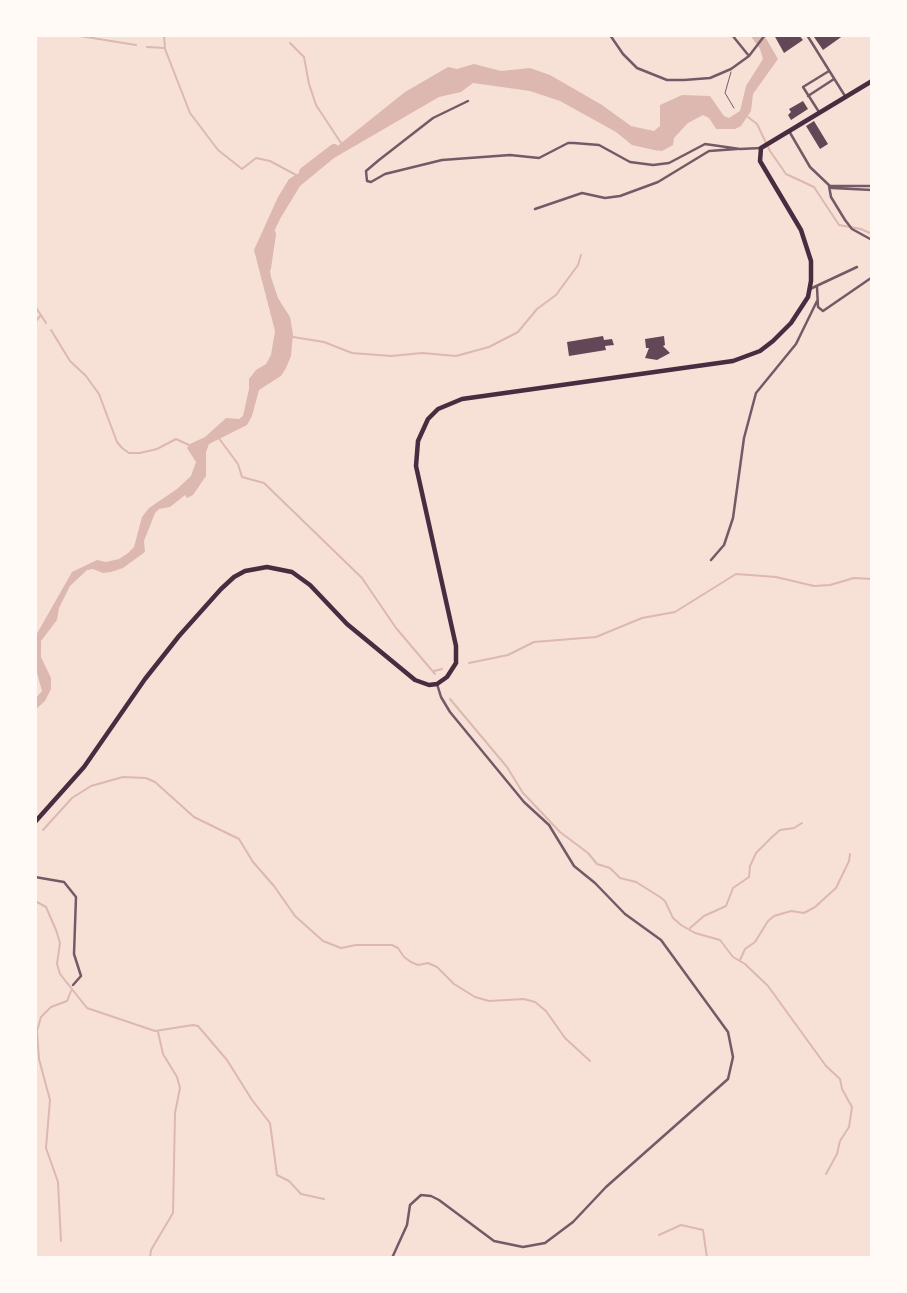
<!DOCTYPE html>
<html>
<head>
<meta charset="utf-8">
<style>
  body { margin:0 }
  #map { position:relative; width:907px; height:1293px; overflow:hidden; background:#f7e1d7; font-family:Inter,sans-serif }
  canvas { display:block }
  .frame { position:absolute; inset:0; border:37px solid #fffaf5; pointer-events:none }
</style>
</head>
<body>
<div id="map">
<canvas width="907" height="1293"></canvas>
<div class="frame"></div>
</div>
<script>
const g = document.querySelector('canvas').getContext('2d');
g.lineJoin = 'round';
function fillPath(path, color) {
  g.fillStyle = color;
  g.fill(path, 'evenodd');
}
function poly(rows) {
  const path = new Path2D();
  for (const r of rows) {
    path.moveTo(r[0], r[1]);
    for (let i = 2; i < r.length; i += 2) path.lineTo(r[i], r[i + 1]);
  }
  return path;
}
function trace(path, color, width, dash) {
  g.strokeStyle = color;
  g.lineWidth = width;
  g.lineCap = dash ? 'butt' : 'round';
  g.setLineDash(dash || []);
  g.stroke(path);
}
const water = poly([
  [750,35,764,35,778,59,753,94,751,111,741,126,735,129,716,129,709,118,703,115,688,123,674,138,673,145,662,151,654,150,632,145,616,132,560,101,530,91,473,83,461,92,439,97,334,158,300,186,280,219,270,240,267,254,271,277,278,298,290,317,293,334,291,356,286,368,281,376,259,390,252,416,247,425,209,444,206,452,206,476,193,495,187,498,185,495,170,507,159,509,155,513,144,541,145,552,123,568,111,572,103,573,93,569,87,570,70,586,59,608,57,620,41,641,41,657,51,678,51,689,45,701,35,710,35,699,42,691,35,666,35,637,72,572,97,560,106,562,119,559,128,553,134,547,142,517,149,508,177,489,191,476,196,462,187,448,190,444,205,437,226,418,239,419,243,416,249,389,249,379,256,370,266,364,271,355,275,331,254,250,278,197,289,179,320,160,405,92,448,67,457,69,474,64,501,71,530,68,550,75,602,105,631,126,654,131,660,126,660,105,682,95,710,96,724,116,729,118,740,111,746,86,763,59,760,49]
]);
const stream = poly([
  [74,35,136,45],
  [164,35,165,49,190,113,218,150,242,169,256,158,270,161,296,175],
  [290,43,304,57,309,84,316,105,341,143],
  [147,47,164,48],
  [748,117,757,124,770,151,786,174,814,187,839,225,861,229,872,234],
  [35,306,46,323],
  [35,322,41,315],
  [51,330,70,361,86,376,99,394,117,442,122,448,129,453,140,453,157,449,176,439,189,445],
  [293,337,324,342,352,353,391,356,422,353,456,356,489,347,518,332,537,309,556,295,578,265,581,255],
  [218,437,238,464,242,477,264,483,362,578,396,628,435,674],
  [469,663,508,655,534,642,596,637,642,618,675,612,736,574,776,577,814,586,830,585,854,578,872,579],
  [434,671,442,669],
  [450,699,507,767,523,793,560,832,588,853,597,864,610,868,620,878,636,882,660,897,665,901,673,918,681,925,695,933,720,940,733,957,745,964,768,986,826,1066,840,1079,842,1089,852,1107,849,1127,840,1141,837,1154,826,1174],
  [43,830,72,798,91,786,123,777,146,778,155,782,194,817,239,839,253,862,274,886,295,916,323,941,341,948,356,945,392,945,398,948,404,957,411,962,418,965,428,963,437,967,454,984,475,997,489,1001,524,999,535,1002,546,1011,565,1038,590,1061],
  [35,901,46,907,56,930,60,943,57,964,60,974,87,1008,155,1031,193,1025,198,1026,227,1060,252,1100,270,1123,277,1175,289,1181,301,1194,324,1199],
  [690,928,704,916,726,906,733,888,749,877,750,866,756,853,772,837,780,830,794,828,802,823],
  [740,960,745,949,755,942,768,921,774,916,791,911,804,913,815,907,836,888,849,861,850,854],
  [659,1235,681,1225,703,1230,707,1258],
  [61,1241,58,1182,46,1148,50,1100,39,1059,37,1031,41,1017,51,1007,67,1001,71,991],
  [150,1258,151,1250,173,1213,175,1113,180,1088,177,1077,163,1054,158,1032]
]);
const river = poly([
  [304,172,334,149],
  [266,268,271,234]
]);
const building = poly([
  [774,35,799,35,803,40,784,53],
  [815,35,844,35,823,50,814,37],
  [803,101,808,109,791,120,788,115,791,112,789,109],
  [814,121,828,144,820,149,806,126],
  [603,336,604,340,612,339,614,345,605,346,606,350,569,356,567,342],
  [664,336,665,345,663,346,670,353,657,360,645,358,649,348,646,348,645,339]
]);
const service = poly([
  [731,72,725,93,734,108]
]);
const minor = poly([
  [610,35,623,54,637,68,667,80,684,80,710,78,731,69,749,56,765,35],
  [732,35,749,56],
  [807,35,845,96],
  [808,96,834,79],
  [468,101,433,118,379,160,366,171,367,181,371,182,385,174,442,160,510,155,539,158,568,143,574,143,599,145,630,162,653,165,669,163,705,144,740,149,761,148],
  [819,112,803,87,829,71],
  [789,131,810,167,832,188,872,190],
  [829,186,831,197,845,220,852,229,872,240],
  [829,186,872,186],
  [535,209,582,193,605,198,620,196,658,182,709,151,737,149],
  [817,287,818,307,823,311,871,278],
  [810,289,857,267],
  [711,560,724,545,733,518,744,438,756,393,796,344,817,301],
  [35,877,64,882,76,897,74,954,81,976,73,985],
  [392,1258,407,1225,410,1205,421,1195,431,1196,439,1200,494,1241,523,1247,545,1243,573,1222,606,1187,728,1079,733,1057,728,1032,661,940,625,914,595,883,574,866,549,825,524,802,450,712,441,697,437,684]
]);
const trunk = poly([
  [35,822,84,767,145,679,179,636,221,589,234,577,245,571,267,567,292,572,310,585,347,624,415,680,429,685,437,684,447,677,456,663,456,646,416,466,418,441,428,419,438,409,462,399,733,361,760,351,773,341,791,323,808,297,811,281,811,261,801,230,760,161,761,148,872,81]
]);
fillPath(water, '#dcb8b0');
trace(stream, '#dcb8b0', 2);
trace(river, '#dcb8b0', 10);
fillPath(building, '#644757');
trace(service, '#755966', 1);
trace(minor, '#755966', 2.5);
trace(trunk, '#4a2c40', 4.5);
</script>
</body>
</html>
